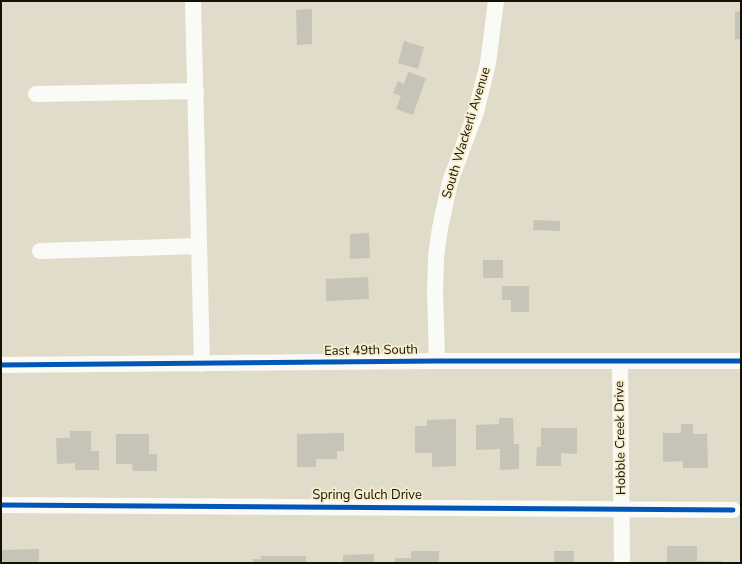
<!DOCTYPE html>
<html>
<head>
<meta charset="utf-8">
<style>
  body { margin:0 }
  #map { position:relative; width:742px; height:564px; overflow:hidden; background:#e1dcca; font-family:"Nunito Sans",sans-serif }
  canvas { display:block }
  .frame { position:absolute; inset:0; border:2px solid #131005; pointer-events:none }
</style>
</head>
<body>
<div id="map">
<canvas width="742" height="564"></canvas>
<div class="frame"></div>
</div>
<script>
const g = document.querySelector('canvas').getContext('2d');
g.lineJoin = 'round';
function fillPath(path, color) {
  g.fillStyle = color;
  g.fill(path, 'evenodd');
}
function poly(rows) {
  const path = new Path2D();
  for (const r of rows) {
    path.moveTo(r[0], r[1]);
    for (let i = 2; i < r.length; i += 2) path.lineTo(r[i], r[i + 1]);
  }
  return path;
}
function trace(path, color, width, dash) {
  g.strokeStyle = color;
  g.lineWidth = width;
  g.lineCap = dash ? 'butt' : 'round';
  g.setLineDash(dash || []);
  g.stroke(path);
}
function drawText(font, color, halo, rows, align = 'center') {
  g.font = font + ' "Nunito Sans",sans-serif';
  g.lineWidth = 3.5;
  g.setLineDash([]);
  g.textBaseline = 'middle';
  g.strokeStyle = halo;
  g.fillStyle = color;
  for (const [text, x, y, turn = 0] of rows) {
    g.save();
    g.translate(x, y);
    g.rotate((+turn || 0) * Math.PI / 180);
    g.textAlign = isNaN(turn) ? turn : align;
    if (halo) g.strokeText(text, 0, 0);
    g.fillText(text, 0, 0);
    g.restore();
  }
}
const building = poly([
  [312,9,312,44,297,45,296,10],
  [741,11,741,39,735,39,735,12],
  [404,41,424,47,418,69,398,63],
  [408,72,426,78,413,115,396,109,401,96,393,93,398,81,404,84],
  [534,220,560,221,560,231,533,230],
  [369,233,370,258,350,259,350,234],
  [483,260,503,260,503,278,483,278],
  [368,277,369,299,326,301,326,279],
  [502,286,529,286,529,312,511,312,511,300,502,300],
  [499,418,513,418,514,444,519,444,519,469,500,470,500,449,476,450,476,425,499,424],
  [456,419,456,466,432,467,432,453,415,453,415,426,427,426,427,420],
  [681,424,693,424,693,434,707,434,708,468,683,468,683,461,663,462,663,433,681,433],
  [541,428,577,428,577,454,561,453,561,466,536,466,537,447,541,447],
  [70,431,91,431,91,451,99,451,99,470,75,470,75,463,57,464,56,438,70,438],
  [344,433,344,451,337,451,337,459,316,459,316,467,297,467,297,434],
  [116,434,149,434,149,454,157,454,157,471,133,471,132,464,116,464],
  [667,546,697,546,697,561,722,561,722,563,667,563],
  [39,549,39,563,2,563,1,550],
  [411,551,439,551,439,563,395,563,395,558,411,558],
  [554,551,574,551,574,563,554,563],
  [374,554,374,563,343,563,343,555],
  [261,556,306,556,306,563,253,563,253,559,261,559]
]);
const minor = poly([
  [193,1,202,364],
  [36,94,196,91],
  [40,251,199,246],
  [437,361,435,292,436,256,440,228,450,182,476,112,488,63,496,1],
  [620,361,622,563],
  [1,365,437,361,741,361],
  [1,505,733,510]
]);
const cycleway = poly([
  [1,365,437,361,741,361],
  [1,505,733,510]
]);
const streetNames = [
  ["South Wackerli Avenue",467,133,-73],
  ["East 49th South",371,351,-1],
  ["Hobble Creek Drive",621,438,-91],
  ["Spring Gulch Drive",367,496]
];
fillPath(building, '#c5c4b7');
trace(minor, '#fafaf7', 16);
trace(cycleway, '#0057b8', 5);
drawText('13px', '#131005', '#f8eecd', streetNames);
</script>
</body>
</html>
